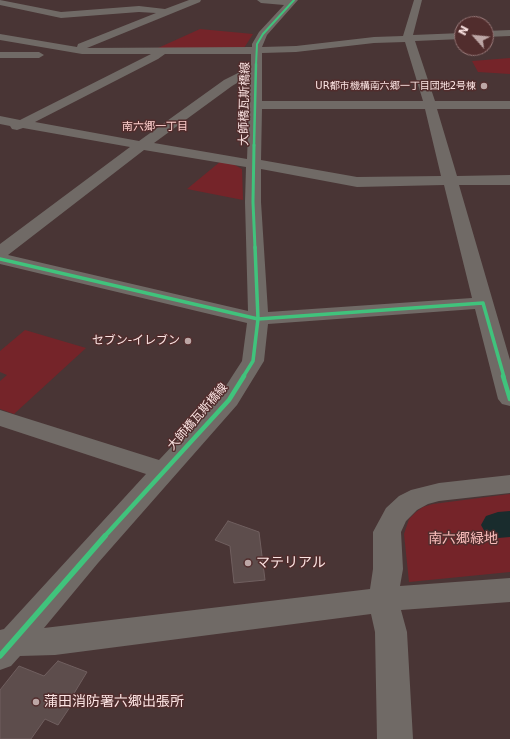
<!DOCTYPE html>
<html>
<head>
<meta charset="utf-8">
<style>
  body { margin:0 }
  #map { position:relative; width:510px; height:739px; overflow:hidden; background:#493535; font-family:"DejaVu Sans",sans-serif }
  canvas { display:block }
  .north { position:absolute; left:454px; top:16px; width:40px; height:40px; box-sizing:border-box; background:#512d2d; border:1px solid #957676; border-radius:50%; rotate:297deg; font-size:11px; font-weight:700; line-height:16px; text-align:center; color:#fce4e3 }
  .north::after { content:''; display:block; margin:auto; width:14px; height:18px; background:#bda7a6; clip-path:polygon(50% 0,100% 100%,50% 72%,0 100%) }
</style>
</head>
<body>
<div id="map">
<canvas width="510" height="739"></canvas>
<div class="north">N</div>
</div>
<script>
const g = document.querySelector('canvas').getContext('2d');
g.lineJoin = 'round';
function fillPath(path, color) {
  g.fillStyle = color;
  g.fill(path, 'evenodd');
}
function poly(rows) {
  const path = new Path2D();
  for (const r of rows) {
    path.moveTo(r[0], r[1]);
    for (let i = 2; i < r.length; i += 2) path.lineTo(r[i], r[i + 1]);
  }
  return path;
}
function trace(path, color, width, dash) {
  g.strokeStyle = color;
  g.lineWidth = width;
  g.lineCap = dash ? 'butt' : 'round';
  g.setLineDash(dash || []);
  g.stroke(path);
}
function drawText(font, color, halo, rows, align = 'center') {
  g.font = font + ' "DejaVu Sans","Noto Sans JP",sans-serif';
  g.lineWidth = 3;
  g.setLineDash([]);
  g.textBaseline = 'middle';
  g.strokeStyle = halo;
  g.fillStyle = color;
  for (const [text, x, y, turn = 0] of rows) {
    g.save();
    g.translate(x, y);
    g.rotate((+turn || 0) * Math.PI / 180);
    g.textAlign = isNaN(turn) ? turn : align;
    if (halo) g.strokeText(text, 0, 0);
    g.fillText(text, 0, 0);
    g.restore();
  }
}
const green = poly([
  [200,29,253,34,244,48,158,48],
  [510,58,510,74,478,72,472,61],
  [221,161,233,164,242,169,243,200,187,189],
  [25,330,86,348,14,414,0,409,0,381,7,375,0,372,0,351],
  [510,494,510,572,409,582,404,534,409,519,416,512,423,507,433,504]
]);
const canal = poly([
  [510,511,510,537,498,538,486,534,481,525,486,516,498,512,510,511]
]);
const building = poly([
  [228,521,259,532,265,580,234,583,230,546,215,540,228,521],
  [58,661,87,672,70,700,72,704,58,725,45,719,31,739,0,739,0,690,19,666,44,676,58,661]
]);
const minor = poly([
  [0,0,61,12,139,6,165,9,189,0,201,0,200,2,87,48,252,47,252,44,259,32,284,5,261,3,257,0,298,0,267,35,262,47,296,46,374,37,403,36,414,0,422,0,413,35,462,33,462,39,415,41,435,101,510,101,510,109,437,109,457,176,510,175,510,185,459,185,510,360,510,406,502,404,498,399,475,309,268,324,264,361,237,405,98,563,44,628,370,589,373,569,373,532,386,508,399,496,411,490,439,483,510,475,510,493,439,501,428,504,417,510,406,521,401,532,403,569,400,586,510,578,510,602,401,610,407,632,413,739,377,739,375,632,371,614,55,655,20,656,11,666,0,670,0,630,4,629,146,474,0,426,0,410,159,460,220,395,242,361,247,323,0,264,0,244,130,147,23,128,17,130,12,129,10,126,0,124,0,116,20,120,151,54,82,54,0,40,0,34,77,47,78,44,156,13,139,12,61,18,0,5,0,0],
  [405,42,423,101,262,101,262,53,296,52,374,43,405,42],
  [165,54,251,54,251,70,240,72,224,80,139,141,35,122,158,59,165,54],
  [247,77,250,77,247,159,154,143,232,86,247,77],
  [262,109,425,109,441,176,357,177,261,160,262,109],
  [144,150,246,167,245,202,248,311,8,255,144,150],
  [261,169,357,187,444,185,472,298,268,312,261,202,261,169],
  [510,30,510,36,486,37,486,31,510,30],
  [0,52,39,52,44,55,39,58,0,58,0,52]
]);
const cyclewayFar5 = poly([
  [256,65,257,44,263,34,294,0]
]);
const cyclewayFar4 = poly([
  [254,146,256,64]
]);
const cyclewayFar3 = poly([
  [254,145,253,202,255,248]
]);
const cyclewayFar2 = poly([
  [0,259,258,319,483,303,504,377],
  [243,377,253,361,258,319,255,247]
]);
const cyclewayFar1 = poly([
  [503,376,510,399],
  [104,537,229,400,244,376]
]);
const cycleway = poly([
  [0,656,105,536]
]);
const markers = [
  [484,86,4,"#bda7a6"],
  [188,341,4,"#bda7a6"],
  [248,563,4,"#bda7a6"],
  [36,702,4,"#bda7a6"]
];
const farPoinames = [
  ["UR都市機構南六郷一丁目団地2号棟",476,86]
];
const farNeighbourhoodnames = [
  ["南六郷一丁目",155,127]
];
const streetNames = [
  ["大師橋瓦斯橋線",245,104,-89],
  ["大師橋瓦斯橋線",198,417,-49]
];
const poiNames = [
  ["セブン-イレブン",180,341]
];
const nearParknames = [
  ["南六郷緑地",463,539]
];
const nearPoinames = [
  ["マテリアル",256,563],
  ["蒲田消防署六郷出張所",44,702]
];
fillPath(green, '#752429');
fillPath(canal, '#192c2d');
fillPath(building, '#5d4d4c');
trace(building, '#705f5f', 1);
fillPath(minor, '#706a66');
trace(cyclewayFar5, '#40c37c', 2);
trace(cyclewayFar4, '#40c37c', 2.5);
trace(cyclewayFar3, '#40c37c', 3);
trace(cyclewayFar2, '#40c37c', 3.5);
trace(cyclewayFar1, '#40c37c', 4.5);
trace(cycleway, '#40c37c', 5.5);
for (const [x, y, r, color] of markers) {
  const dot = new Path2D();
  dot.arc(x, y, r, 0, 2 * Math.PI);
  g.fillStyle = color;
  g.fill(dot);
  trace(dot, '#512d2d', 1.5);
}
drawText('10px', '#fce4e3', '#512d2d', farPoinames, 'right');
drawText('11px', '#fdcecc', '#512d2d', farNeighbourhoodnames);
drawText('12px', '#fce4e3', '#512d2d', streetNames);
drawText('12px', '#fce4e3', '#512d2d', poiNames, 'right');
drawText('14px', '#f8bcba', '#512d2d', nearParknames);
drawText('14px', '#fce4e3', '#512d2d', nearPoinames, 'left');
</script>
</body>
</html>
